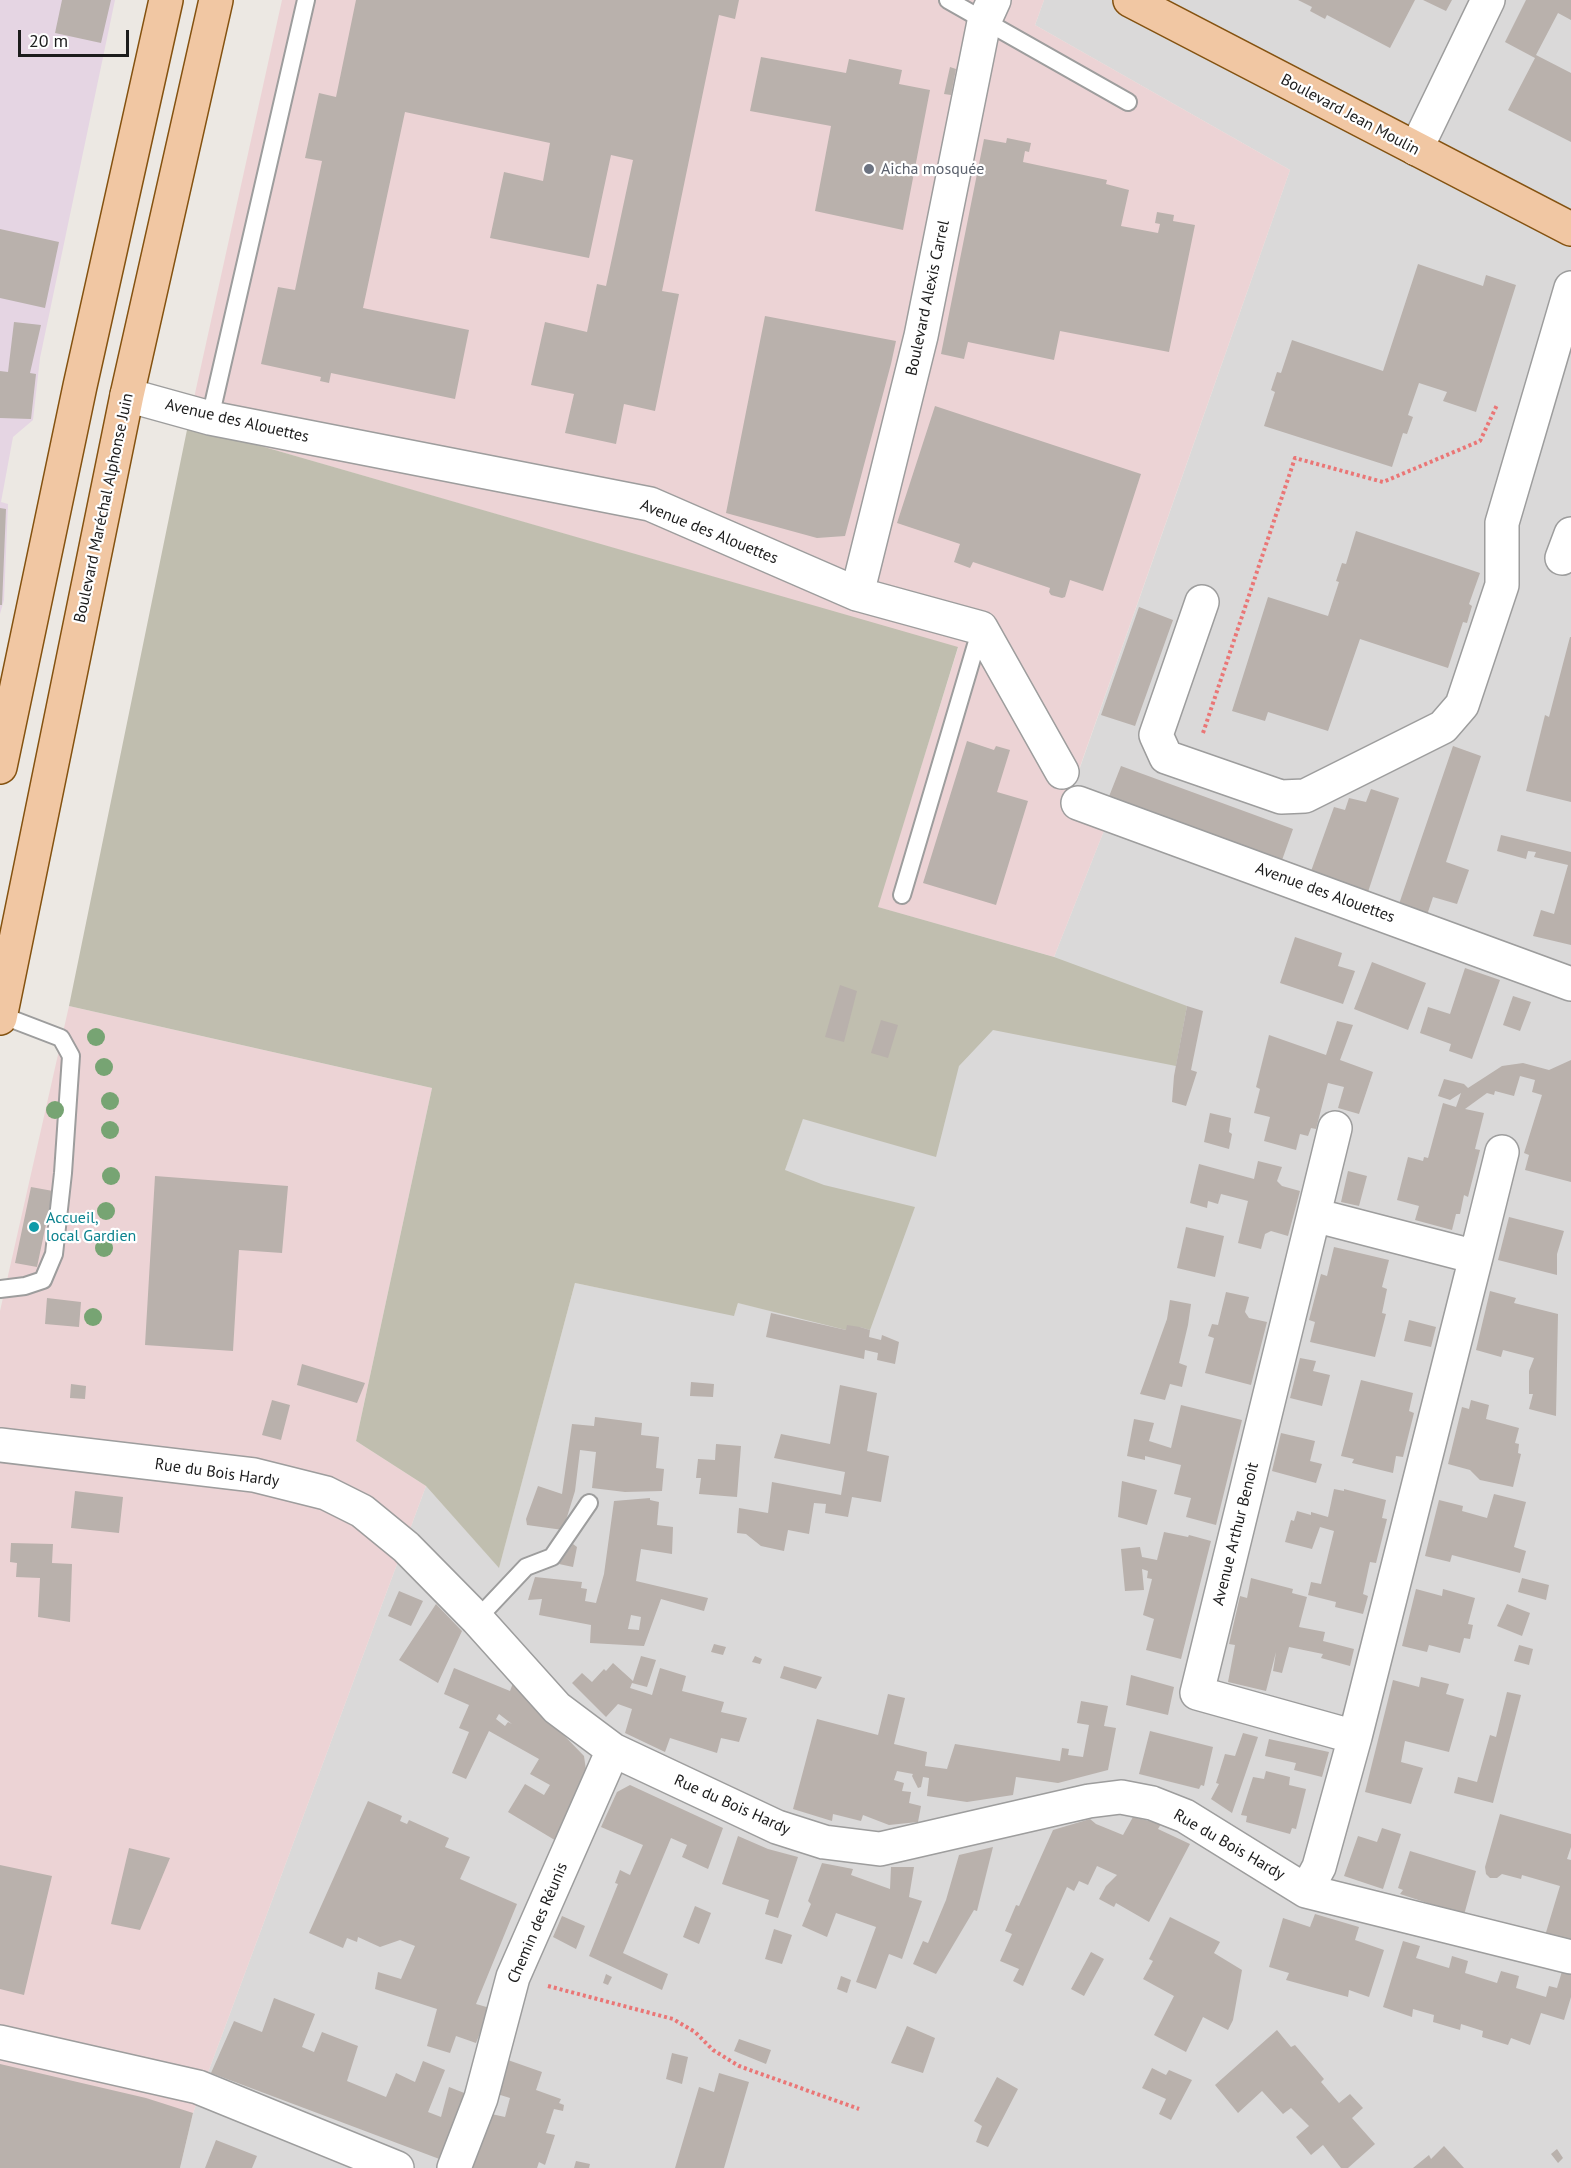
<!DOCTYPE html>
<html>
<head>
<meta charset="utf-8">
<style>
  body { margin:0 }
  #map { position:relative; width:1571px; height:2168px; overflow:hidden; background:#ece8e3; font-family:"PT Sans",sans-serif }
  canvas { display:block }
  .scale { position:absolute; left:18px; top:30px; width:111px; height:27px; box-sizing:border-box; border:3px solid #1c1c1c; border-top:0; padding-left:8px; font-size:18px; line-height:21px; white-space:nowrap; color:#1c1c1c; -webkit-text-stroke:4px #fff; paint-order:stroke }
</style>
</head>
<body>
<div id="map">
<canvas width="1571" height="2168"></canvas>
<div class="scale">20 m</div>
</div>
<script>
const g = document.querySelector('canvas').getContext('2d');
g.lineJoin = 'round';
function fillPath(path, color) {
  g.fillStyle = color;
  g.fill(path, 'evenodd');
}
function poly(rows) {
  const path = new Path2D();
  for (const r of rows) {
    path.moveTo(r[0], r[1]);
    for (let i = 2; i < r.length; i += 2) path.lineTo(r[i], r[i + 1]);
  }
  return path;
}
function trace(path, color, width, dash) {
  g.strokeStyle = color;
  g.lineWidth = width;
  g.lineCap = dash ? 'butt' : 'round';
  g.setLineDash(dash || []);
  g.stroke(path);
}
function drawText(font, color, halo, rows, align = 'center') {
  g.font = font + ' "PT Sans",sans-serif';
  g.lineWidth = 4.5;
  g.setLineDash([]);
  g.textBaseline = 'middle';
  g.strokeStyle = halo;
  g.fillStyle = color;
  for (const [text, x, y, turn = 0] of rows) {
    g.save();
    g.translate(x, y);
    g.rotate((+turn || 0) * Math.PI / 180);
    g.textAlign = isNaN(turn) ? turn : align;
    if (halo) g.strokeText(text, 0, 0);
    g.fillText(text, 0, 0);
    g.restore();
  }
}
const residential = poly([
  [1044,0,1571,0,1571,2168,180,2168,193,2113,426,1486,499,1567,575,1283,734,1315,877,907,1054,957,1105,828,1064,813,1290,170,1035,25]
]);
const commercial = poly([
  [282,0,1044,0,1035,25,1290,170,1064,812,1105,828,1054,957,877,907,958,648,188,425],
  [69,1006,432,1088,356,1441,426,1486,193,2113,0,2168,0,1311]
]);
const industrial = poly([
  [0,0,115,0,40,358,33,420,13,437,1,502,8,504,4,600,0,614]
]);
const construction = poly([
  [188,425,958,647,878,907,1054,957,1187,1006,1176,1066,993,1030,959,1066,936,1157,803,1119,785,1170,824,1185,915,1207,870,1330,860,1327,846,1330,738,1303,734,1316,575,1283,499,1568,426,1486,356,1441,432,1088,69,1006]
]);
const building = poly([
  [62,0,111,0,101,43,55,33],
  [356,0,739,0,735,19,719,15,662,291,679,294,655,411,624,404,616,444,565,433,574,394,531,385,545,322,587,332,597,284,606,286,633,160,611,155,589,258,490,238,504,172,543,181,550,143,405,112,363,308,469,330,455,399,331,373,329,383,320,381,321,377,261,364,278,287,295,290,322,161,305,158,319,93,336,97],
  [1298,0,1415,0,1390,48,1327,15,1325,19,1310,11,1312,7],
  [1423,0,1452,0,1446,11],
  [1526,0,1571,0,1571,20,1558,13,1536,55,1571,73,1571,142,1508,110,1535,58,1505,42],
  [761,57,846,73,849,59,902,70,899,84,930,90,903,230,815,211,831,126,750,111],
  [950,67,956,69,951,95,944,94],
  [1007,138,1031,143,1029,152,1025,151,1023,162,1107,180,1106,184,1129,190,1121,226,1158,233,1160,224,1155,223,1157,212,1174,215,1173,221,1195,225,1169,352,1060,331,1054,360,968,342,964,359,941,354,984,139,1006,143],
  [0,229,59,242,45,308,0,298],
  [1418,264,1483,286,1486,275,1516,285,1476,412,1443,401,1447,392,1419,383,1408,415,1413,417,1407,434,1403,433,1392,467,1264,426,1275,392,1271,390,1277,372,1281,373,1292,340,1383,371],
  [765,316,896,341,891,364,845,536,817,538,726,513],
  [14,322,41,325,30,373,36,374,31,419,0,418,0,371,8,372],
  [935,406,1141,474,1103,591,1070,580,1065,597,1062,598,1051,595,1049,592,1050,588,973,562,970,568,954,562,960,544,897,523],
  [0,508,6,509,2,605,0,605],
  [1356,531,1480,573,1469,604,1472,606,1467,623,1463,622,1448,668,1360,639,1328,731,1268,712,1265,721,1232,711,1268,597,1328,616,1339,582,1336,581,1342,563,1346,564],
  [1139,607,1173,620,1135,726,1101,715],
  [1570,637,1571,637,1571,802,1526,791,1545,715,1549,717],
  [967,741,994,750,996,746,1010,750,997,792,1028,801,996,905,923,883],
  [1453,746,1481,756,1446,862,1469,870,1457,904,1433,897,1426,918,1398,907],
  [1121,766,1293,829,1281,863,1108,799],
  [1371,789,1399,798,1367,895,1310,874,1334,807,1345,810,1349,798,1366,802],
  [1501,835,1571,852,1571,945,1533,936,1541,910,1554,914,1568,865,1534,857,1536,852,1528,851,1526,859,1497,851],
  [1295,937,1342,953,1338,966,1355,971,1343,1004,1280,983],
  [1372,962,1426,983,1408,1030,1354,1009],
  [1465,968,1500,980,1472,1059,1449,1051,1451,1044,1420,1033,1428,1007,1450,1014],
  [840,985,857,991,844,1042,825,1037],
  [1513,996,1531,1002,1520,1031,1503,1025],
  [1187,1006,1203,1011,1191,1070,1197,1072,1186,1106,1172,1102,1174,1076],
  [881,1020,898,1025,888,1058,871,1053],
  [1337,1021,1353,1025,1340,1060,1373,1072,1359,1114,1338,1108,1344,1087,1328,1083,1316,1129,1311,1128,1308,1136,1300,1134,1296,1150,1264,1141,1270,1117,1254,1113,1260,1089,1256,1087,1269,1035,1326,1055],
  [1571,1060,1571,1182,1525,1170,1529,1155,1524,1153,1542,1095,1532,1092,1535,1080,1520,1076,1514,1096,1495,1091,1494,1095,1487,1093,1465,1109,1484,1113,1475,1149,1480,1150,1468,1197,1464,1195,1460,1214,1456,1214,1452,1230,1415,1220,1419,1206,1397,1200,1408,1157,1423,1161,1424,1157,1428,1158,1443,1103,1456,1107,1461,1093,1450,1100,1438,1096,1444,1079,1464,1084,1468,1088,1502,1066,1523,1063,1549,1070],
  [1210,1113,1231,1118,1229,1132,1232,1134,1229,1149,1204,1142],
  [1258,1161,1282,1167,1277,1181,1282,1186,1300,1191,1288,1236,1271,1231,1265,1234,1261,1249,1238,1243,1248,1201,1221,1194,1218,1204,1208,1201,1207,1208,1190,1203,1199,1164,1254,1179],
  [1348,1171,1367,1176,1359,1206,1341,1202],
  [155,1176,288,1186,282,1253,239,1250,233,1351,145,1345],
  [31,1187,53,1191,37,1267,15,1263],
  [1509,1217,1564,1231,1557,1254,1557,1275,1498,1260],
  [1186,1227,1224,1236,1215,1277,1177,1268],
  [1334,1247,1389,1260,1382,1287,1387,1289,1382,1313,1386,1314,1375,1357,1310,1342,1315,1322,1309,1320,1321,1274,1327,1276],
  [1490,1291,1516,1298,1514,1303,1558,1314,1556,1416,1529,1409,1533,1394,1529,1394,1529,1371,1534,1358,1503,1350,1501,1357,1476,1350],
  [1226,1292,1249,1297,1245,1312,1249,1318,1267,1322,1251,1385,1205,1373,1214,1338,1208,1336,1212,1324,1218,1325],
  [47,1298,81,1302,79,1327,45,1324],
  [1170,1300,1191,1304,1188,1325,1179,1363,1187,1366,1182,1387,1170,1384,1165,1400,1140,1394,1167,1319],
  [771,1313,846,1330,847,1325,860,1327,870,1330,869,1337,881,1340,882,1335,899,1342,895,1364,877,1360,878,1353,865,1350,864,1359,766,1337],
  [1409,1320,1436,1327,1431,1347,1404,1341],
  [1300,1358,1316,1361,1313,1371,1330,1375,1322,1406,1290,1398],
  [302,1364,365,1383,357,1403,297,1385],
  [1361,1380,1413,1393,1409,1411,1414,1413,1403,1457,1396,1456,1393,1473,1352,1463,1354,1459,1341,1456],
  [691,1382,714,1384,713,1397,690,1396],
  [71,1384,86,1386,85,1399,70,1398],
  [840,1385,877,1393,867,1451,889,1456,881,1502,852,1497,848,1517,825,1513,826,1504,814,1503,809,1534,788,1530,784,1551,761,1546,746,1534,737,1533,739,1508,768,1513,772,1482,841,1495,845,1472,774,1458,781,1434,830,1444],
  [272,1400,290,1405,281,1440,262,1435],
  [1471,1400,1489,1405,1486,1419,1519,1428,1515,1443,1519,1444,1518,1453,1521,1454,1513,1487,1480,1480,1470,1470,1448,1464,1462,1407,1469,1409],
  [1181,1405,1242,1420,1216,1525,1186,1517,1191,1498,1174,1494,1181,1465,1145,1456,1145,1460,1127,1456,1134,1419,1154,1423,1149,1441,1171,1448],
  [595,1417,642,1423,641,1435,659,1437,656,1468,664,1469,662,1491,625,1492,592,1488,596,1452,580,1450,575,1491,563,1530,527,1525,526,1519,538,1486,562,1494,572,1424,594,1426],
  [1281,1433,1315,1441,1310,1461,1322,1464,1316,1483,1272,1471],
  [716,1444,741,1446,737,1497,699,1494,701,1478,696,1478,698,1459,715,1460],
  [1122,1481,1157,1490,1147,1525,1118,1517],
  [1334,1489,1344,1491,1344,1489,1386,1500,1382,1518,1387,1519,1376,1563,1370,1562,1363,1594,1368,1596,1363,1614,1335,1607,1336,1602,1308,1595,1311,1582,1321,1584,1334,1531,1320,1527,1312,1549,1285,1542,1291,1520,1294,1521,1297,1511,1311,1515,1311,1512,1328,1517],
  [75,1491,123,1497,119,1533,71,1528],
  [1494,1494,1526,1502,1514,1547,1526,1551,1520,1573,1452,1555,1450,1562,1425,1556,1439,1500,1463,1506,1462,1511,1487,1518],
  [650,1498,650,1500,659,1502,657,1525,673,1527,672,1554,641,1549,636,1581,708,1598,704,1611,661,1599,644,1646,590,1643,591,1625,539,1615,542,1599,528,1600,535,1577,582,1582,581,1588,587,1589,585,1601,596,1603,604,1574,614,1501],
  [631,1615,641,1617,639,1630,628,1629],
  [1164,1532,1188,1537,1189,1535,1211,1541,1181,1659,1146,1650,1154,1619,1143,1615,1152,1579,1147,1578,1148,1571,1142,1569,1144,1590,1125,1591,1121,1549,1140,1547,1142,1557,1157,1560],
  [11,1543,53,1544,52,1563,72,1564,70,1622,38,1617,40,1578,16,1577,17,1563,10,1562],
  [573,1544,577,1547,573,1567,559,1564],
  [1251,1578,1293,1589,1292,1593,1307,1597,1299,1627,1325,1632,1323,1641,1354,1649,1350,1666,1321,1658,1323,1654,1289,1647,1282,1673,1273,1671,1276,1652,1266,1691,1228,1682,1235,1645,1229,1644,1240,1596,1247,1598],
  [1522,1578,1549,1585,1546,1600,1518,1592],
  [1416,1589,1442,1596,1443,1589,1475,1598,1468,1624,1473,1625,1470,1639,1464,1638,1460,1653,1429,1645,1427,1652,1402,1646],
  [399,1591,423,1601,411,1626,388,1616],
  [436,1604,462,1631,438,1683,399,1660],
  [1507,1604,1530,1613,1522,1636,1497,1626],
  [714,1644,726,1647,723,1655,711,1652],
  [1519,1645,1533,1649,1529,1665,1514,1661],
  [641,1656,656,1660,647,1687,632,1683,630,1688,652,1695,660,1668,686,1676,682,1691,724,1702,721,1712,747,1718,739,1742,721,1738,717,1753,670,1738,665,1752,625,1733,632,1709,618,1704,606,1717,572,1683,582,1673,592,1682,604,1669,606,1671,613,1663,633,1681],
  [755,1656,762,1659,760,1664,752,1662],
  [784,1666,822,1677,816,1689,780,1678],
  [454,1668,510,1691,513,1683,584,1756,587,1777,558,1842,508,1812,525,1784,544,1795,550,1785,530,1774,539,1759,489,1731,466,1779,452,1773,469,1732,459,1728,469,1705,444,1694],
  [499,1714,512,1724,508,1722,505,1726,496,1719],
  [1131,1675,1174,1687,1168,1715,1126,1705],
  [1421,1677,1449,1684,1446,1694,1464,1699,1449,1752,1405,1741,1401,1762,1423,1768,1411,1804,1365,1792,1393,1680,1419,1687],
  [1507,1692,1521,1695,1493,1803,1454,1793,1458,1777,1477,1782,1490,1735,1496,1737],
  [888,1694,905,1698,894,1744,927,1752,925,1766,947,1769,955,1744,1060,1761,1062,1748,1069,1749,1068,1755,1083,1757,1089,1725,1077,1723,1081,1701,1108,1706,1104,1726,1116,1728,1108,1770,1058,1783,1016,1777,1013,1795,967,1802,927,1796,929,1778,923,1777,921,1787,918,1788,912,1776,913,1774,897,1771,894,1780,904,1783,902,1791,911,1792,909,1803,921,1806,918,1822,889,1825,863,1815,861,1821,833,1814,832,1821,793,1809,817,1719,878,1735],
  [1150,1731,1213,1747,1204,1786,1201,1785,1199,1789,1139,1774],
  [1243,1733,1258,1737,1232,1813,1211,1799,1219,1784,1216,1783,1225,1754,1235,1756],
  [1269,1739,1329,1752,1322,1777,1294,1770,1296,1763,1265,1756],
  [1266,1771,1290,1777,1289,1785,1306,1789,1296,1829,1292,1828,1290,1834,1246,1822,1247,1816,1241,1815,1253,1777,1264,1779],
  [630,1785,723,1828,708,1869,682,1857,687,1845,671,1838,623,1953,668,1974,662,1990,589,1956,618,1884,615,1883,620,1870,630,1875,643,1845,601,1827,617,1792],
  [368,1801,402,1816,400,1821,407,1824,409,1820,449,1838,445,1847,470,1857,460,1879,517,1904,476,2004,490,2008,476,2043,456,2036,450,2053,427,2046,437,2009,375,1989,378,1972,401,1979,415,1946,400,1940,380,1947,358,1937,357,1942,347,1938,343,1948,309,1933],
  [1500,1814,1571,1834,1571,1847,1567,1859,1571,1860,1571,1947,1544,1939,1560,1886,1522,1875,1521,1879,1502,1874,1497,1878,1490,1878,1486,1874,1485,1867],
  [1133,1817,1161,1824,1158,1829,1190,1844,1149,1922,1116,1903,1114,1907,1099,1899,1106,1886,1117,1875,1097,1866,1088,1885,1079,1881,1074,1891,1067,1887,1023,1986,1013,1981,1019,1969,1000,1961,1012,1934,1005,1931,1016,1905,1019,1906,1053,1830,1090,1819,1096,1824,1123,1835],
  [1382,1828,1401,1834,1383,1889,1344,1876,1358,1836,1377,1842],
  [738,1836,768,1849,798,1857,778,1918,765,1914,769,1900,722,1884],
  [993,1847,977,1911,974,1910,936,1974,913,1964,923,1941,928,1943,946,1900,959,1855],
  [129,1848,170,1858,140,1930,111,1924],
  [1410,1851,1476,1871,1464,1915,1400,1894,1403,1890,1398,1888],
  [822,1863,853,1869,851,1875,890,1889,891,1867,914,1867,909,1897,922,1901,902,1959,889,1954,876,1989,856,1982,876,1927,836,1913,827,1937,802,1926,811,1904,808,1901],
  [0,1865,52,1876,24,1995,0,1989],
  [695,1906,711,1913,699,1944,683,1937],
  [1315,1914,1359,1927,1355,1940,1384,1950,1369,1997,1349,1990,1348,1997,1286,1980,1289,1973,1269,1967,1283,1918,1310,1927],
  [562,1916,585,1926,576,1949,553,1937],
  [1170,1917,1220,1942,1214,1953,1242,1970,1233,2020,1228,2030,1203,2017,1186,2052,1154,2035,1174,1996,1143,1979,1153,1961,1149,1959],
  [774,1929,792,1935,782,1964,765,1959],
  [1403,1941,1420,1946,1416,1958,1449,1968,1452,1956,1468,1961,1465,1973,1497,1983,1501,1971,1519,1976,1516,1988,1546,1997,1549,1986,1557,1988,1563,1968,1571,1971,1571,1997,1564,2020,1541,2013,1530,2045,1511,2038,1508,2045,1482,2037,1483,2031,1461,2024,1460,2030,1433,2022,1434,2015,1413,2009,1412,2017,1383,2007],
  [1091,1952,1104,1959,1084,1996,1071,1989],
  [606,1974,612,1977,608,1985,603,1983],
  [841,1976,851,1980,847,1993,837,1989],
  [274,1998,315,2014,302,2047,314,2052,322,2032,358,2046,347,2081,386,2097,396,2073,415,2082,423,2061,445,2070,428,2112,441,2117,449,2087,472,2096,450,2163,211,2073,234,2021,262,2032],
  [907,2026,935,2038,923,2073,891,2063],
  [1277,2030,1291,2047,1295,2045,1324,2079,1321,2082,1339,2103,1350,2094,1363,2108,1352,2118,1375,2144,1348,2168,1341,2168,1323,2145,1311,2155,1296,2137,1309,2126,1291,2108,1283,2114,1262,2091,1238,2113,1215,2085],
  [739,2039,771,2050,766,2064,734,2051],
  [672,2053,688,2057,682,2084,666,2079],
  [505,2059,542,2072,536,2090,561,2099,559,2103,564,2105,563,2111,554,2109,546,2133,555,2135,545,2165,539,2162,537,2168,468,2168,487,2113,505,2117,510,2098,494,2093],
  [0,2064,146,2098,193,2113,180,2168,0,2168],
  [1152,2068,1166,2075,1169,2070,1192,2080,1171,2120,1159,2114,1166,2099,1142,2088],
  [719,2073,749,2082,724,2168,675,2168,699,2087,714,2092],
  [997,2077,1018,2089,988,2147,976,2142,982,2126,974,2121],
  [216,2140,257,2156,252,2168,205,2168],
  [1444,2146,1464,2168,1413,2168,1429,2155,1431,2159],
  [1557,2149,1563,2158,1558,2163,1551,2154],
  [576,2161,590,2164,589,2168,574,2168]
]);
const path = poly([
  [1203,733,1295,458,1383,482,1480,441,1497,405],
  [548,1986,673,2019,695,2032,713,2050,739,2066,859,2109]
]);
const service = poly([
  [948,0,1128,102],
  [210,418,306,0],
  [902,895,981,628],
  [0,1289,25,1286,43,1280,54,1254,63,1173,71,1056,61,1038,1,1015],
  [477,1619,526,1567,552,1557,589,1503]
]);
const minor = poly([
  [1416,149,1488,0],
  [127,395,210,418,650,504,857,594,981,628,1062,772],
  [1562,558,1571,534],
  [857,594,921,336,984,22,994,0],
  [1202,602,1156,735,1166,757,1281,797,1305,796,1443,727,1462,705,1502,585,1502,523,1571,288],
  [1078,803,1571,984],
  [1335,1128,1197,1693,1355,1737],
  [1476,1257,1502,1152],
  [0,1445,254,1475,326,1493,362,1511,406,1547,477,1619,557,1708,613,1750,777,1827,824,1842,880,1849,1089,1801,1121,1797,1152,1803,1185,1816,1306,1891,1571,1957],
  [1306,1891,1319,1867,1355,1737,1476,1257,1314,1215],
  [0,2042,198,2087,397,2168],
  [454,2168,481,2098,513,1977,613,1750]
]);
const primary = poly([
  [1130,0,1571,229],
  [0,767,80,386,166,0],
  [0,1018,127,395,216,0]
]);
const trees = [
  [96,1037],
  [104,1067],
  [110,1101],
  [55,1110],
  [110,1130],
  [111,1176],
  [106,1211],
  [104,1248],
  [93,1317]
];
const markers = [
  [869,169,6,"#6b7280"],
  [34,1227,6,"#0f9aa8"]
];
const streetNames = [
  ["Boulevard Jean Moulin",1350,115,28],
  ["Boulevard Alexis Carrel",928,298,-78],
  ["Avenue des Alouettes",237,421,13],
  ["Boulevard Maréchal Alphonse Juin",104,508,-78],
  ["Avenue des Alouettes",709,532,22],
  ["Avenue des Alouettes",1325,893,20],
  ["Rue du Bois Hardy",217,1473,8],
  ["Avenue Arthur Benoit",1236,1534,-76],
  ["Rue du Bois Hardy",732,1805,24],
  ["Rue du Bois Hardy",1229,1845,30],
  ["Chemin des Réunis",538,1923,-67]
];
const worshipNames = [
  ["Aicha mosquée",881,169]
];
const cultureNames = [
  ["Accueil,",46,1218],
  ["local Gardien",46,1236]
];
fillPath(residential, '#dad9d9');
fillPath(commercial, '#ecd3d5');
fillPath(industrial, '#e5d5e3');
fillPath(construction, '#c0beaf');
fillPath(building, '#b9b1ac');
trace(service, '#9d9d9d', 20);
trace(minor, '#9d9d9d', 36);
trace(primary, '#845210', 36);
trace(path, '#ea7676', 4, [3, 3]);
trace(service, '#fff', 16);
trace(minor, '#fff', 33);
trace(primary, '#f1c7a3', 33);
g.fillStyle = '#77a473';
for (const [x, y] of trees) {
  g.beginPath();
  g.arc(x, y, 9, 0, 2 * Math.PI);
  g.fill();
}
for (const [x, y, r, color] of markers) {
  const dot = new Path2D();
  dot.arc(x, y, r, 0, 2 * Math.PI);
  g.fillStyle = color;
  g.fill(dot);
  trace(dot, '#fff', 2);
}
drawText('16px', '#1c1c1c', '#fff', streetNames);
drawText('16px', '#5b616d', '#fff', worshipNames, 'left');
drawText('16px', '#0d838f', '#fff', cultureNames, 'left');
</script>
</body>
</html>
